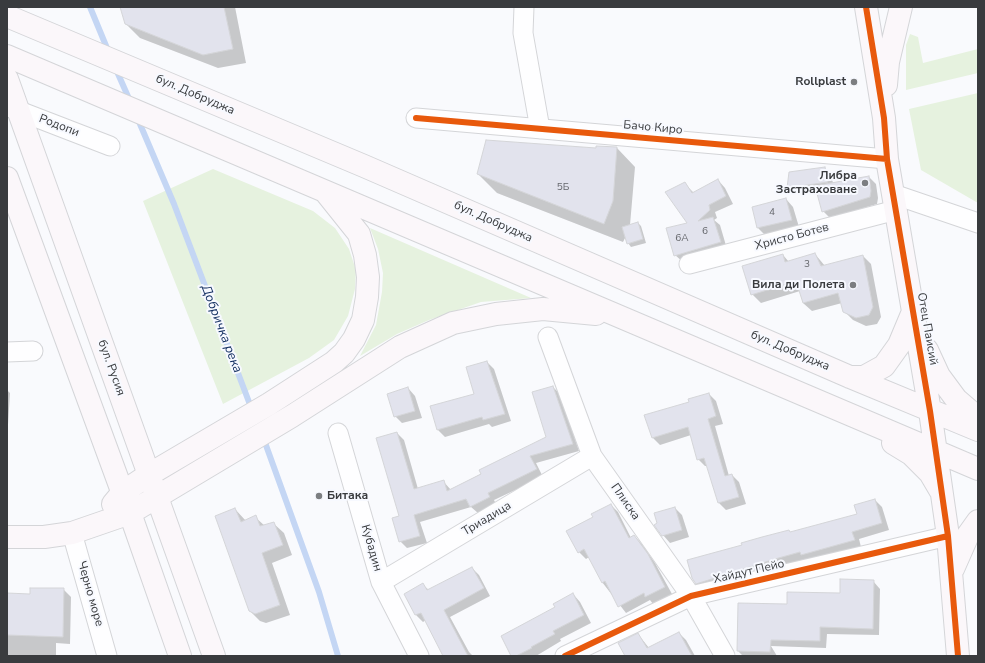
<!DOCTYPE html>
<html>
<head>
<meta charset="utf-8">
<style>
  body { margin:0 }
  #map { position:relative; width:985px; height:663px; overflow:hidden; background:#f9fafd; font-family:"Nunito Sans",sans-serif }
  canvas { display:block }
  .frame { position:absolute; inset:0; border:8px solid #393b3e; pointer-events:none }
</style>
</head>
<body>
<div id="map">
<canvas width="985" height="663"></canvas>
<div class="frame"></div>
</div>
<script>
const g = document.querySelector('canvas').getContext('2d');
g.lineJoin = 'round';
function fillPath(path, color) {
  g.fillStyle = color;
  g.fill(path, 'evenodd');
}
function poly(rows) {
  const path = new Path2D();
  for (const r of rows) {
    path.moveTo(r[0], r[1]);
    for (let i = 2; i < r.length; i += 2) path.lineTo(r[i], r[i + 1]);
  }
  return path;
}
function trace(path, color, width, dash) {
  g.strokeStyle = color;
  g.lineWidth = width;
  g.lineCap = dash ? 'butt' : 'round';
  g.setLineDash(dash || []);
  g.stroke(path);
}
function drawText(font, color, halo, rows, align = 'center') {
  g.font = font + ' "Nunito Sans",sans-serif';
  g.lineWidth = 4;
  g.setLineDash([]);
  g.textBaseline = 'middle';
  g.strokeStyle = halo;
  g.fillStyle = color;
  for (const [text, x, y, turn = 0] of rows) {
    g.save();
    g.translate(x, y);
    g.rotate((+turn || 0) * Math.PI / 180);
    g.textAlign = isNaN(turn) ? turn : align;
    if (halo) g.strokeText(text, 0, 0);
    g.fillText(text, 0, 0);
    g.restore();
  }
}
const green = poly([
  [910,34,918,37,923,63,978,49,978,73,906,90,906,45],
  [978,93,978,203,921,170,909,109],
  [213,169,313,211,335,228,349,249,356,270,355,289,348,316,334,340,309,358,223,404,143,201],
  [370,228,531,298,481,302,429,320,397,334,360,356,376,325,382,292,383,273,378,249]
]);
const shadow = poly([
  [121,7,235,7,246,63,218,68,140,38,126,24],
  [617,148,635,167,630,225,638,223,641,226,646,243,631,247,628,243,626,236,623,242,497,193,478,174,597,149],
  [824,168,831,175,833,183,869,177,876,184,878,198,877,204,830,218,823,211,818,191,795,194,788,187],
  [718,180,725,188,733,204,715,212,717,218,714,220,720,225,727,249,683,262,675,255,688,224,684,183,694,193],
  [786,199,793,207,799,227,765,235,758,228,753,208],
  [815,254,825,266,863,256,871,264,881,317,877,324,866,326,853,320,844,311,842,303,812,311,803,303,800,291,761,303,752,294,783,255,789,262],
  [487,362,494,369,511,421,492,427,489,424,445,437,438,430,475,394],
  [553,387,560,394,579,451,536,463,543,477,494,500,496,504,478,513,471,507,420,522,427,543,407,548,400,541,397,433,404,440,418,489,443,481,451,490,547,438],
  [408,388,415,396,422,418,402,423,395,416],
  [7,390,10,393,8,425,7,425],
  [709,394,716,401,723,424,715,426,729,476,732,475,739,482,746,504,726,510,719,503,708,466,705,466,698,459,691,435,660,445,652,437,690,402],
  [875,500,882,507,889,530,859,539,861,547,704,590,696,583,743,546,789,531,791,533,858,515],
  [611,505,618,512,631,538,634,536,641,543,655,563,672,594,653,604,650,600,626,613,602,582,589,557,586,559,579,552,594,518],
  [675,508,682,515,689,537,670,543,663,535,658,524],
  [235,509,246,521,255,517,265,526,273,523,284,533,292,555,272,563,290,615,266,623,260,621,250,611],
  [472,568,479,575,490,596,450,617,469,652,473,656,446,656,426,620,423,622,416,615,406,594,423,585,429,590],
  [873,581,880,589,879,635,827,634,826,648,771,646,777,656,743,656,738,651,739,604,788,605,841,594],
  [63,589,71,597,70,644,56,643,56,656,7,656,7,594,31,595],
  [573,594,580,602,591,623,560,639,561,641,536,656,512,656,556,607],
  [679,633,686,640,695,656,626,656,638,634,649,648]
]);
const stream = poly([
  [90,7,109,53],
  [115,67,130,101],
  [137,117,174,204,252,410],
  [263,437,319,592,338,656]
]);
const building = poly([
  [120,7,224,7,233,49,203,55,125,24,120,7],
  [486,140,596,148,596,146,617,147,613,201,604,224,477,174,486,140],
  [825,167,828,182,787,188,789,172,825,167],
  [869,176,871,191,870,197,822,212,815,186,869,176],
  [718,179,726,196,709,205,710,210,698,221,713,217,721,242,674,256,666,228,687,223,665,192,685,182,692,193,718,179],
  [786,198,792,220,757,228,752,207,786,198],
  [638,222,643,239,627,244,622,227,638,222],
  [815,253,821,266,863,255,873,307,869,315,856,318,843,312,838,293,803,303,796,281,751,295,742,266,783,254,785,262,815,253],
  [487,361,505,414,483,420,482,417,437,430,430,406,474,394,466,367,487,361],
  [553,386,573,444,530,456,537,469,488,493,490,497,470,507,466,499,414,515,420,536,399,542,392,518,399,516,376,438,397,432,414,489,444,480,447,491,481,474,479,470,546,437,532,392,553,386],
  [408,387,415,411,394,417,387,394,408,387],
  [709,393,716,416,708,419,725,476,732,474,739,497,718,503,704,458,697,460,688,427,652,438,644,415,689,402,688,399,709,393],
  [875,499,882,523,852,532,855,540,801,555,800,552,775,559,696,584,692,578,687,560,742,545,741,543,762,537,789,530,790,532,857,514,854,505,875,499],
  [611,504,629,538,634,535,648,554,665,587,645,597,644,593,618,607,605,581,602,583,584,549,578,553,566,531,593,517,591,514,611,504],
  [675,507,682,530,662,536,654,525,657,523,654,513,675,507],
  [235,508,241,522,256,515,260,526,274,522,283,545,262,553,280,605,255,614,249,611,215,516,235,508],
  [472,567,484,588,444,610,468,656,443,656,421,613,415,615,404,594,423,583,427,590,472,567],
  [840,579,874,580,873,629,820,627,820,641,771,640,770,652,737,651,738,603,787,604,787,592,840,593,840,579],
  [30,588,64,588,63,637,7,635,7,593,30,594,30,588],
  [573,593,584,615,553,631,555,634,531,647,532,648,516,656,511,656,501,636,555,607,553,604,573,593],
  [679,632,692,656,625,656,618,643,638,633,647,648,679,632]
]);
const street = poly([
  [524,7,523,33,540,129],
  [9,107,110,146],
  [416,118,887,159],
  [893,194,978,223],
  [689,264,896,210],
  [548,337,592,456,691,596,725,656],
  [7,352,33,351],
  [338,433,381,582,419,656],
  [72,533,107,656],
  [381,582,592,456],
  [565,656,691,596,948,536]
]);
const secondary = poly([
  [866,7,884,118,887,159,930,411,948,536,958,656],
  [7,16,364,166,850,377,978,430],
  [7,56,978,469],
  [7,79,214,656],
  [886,85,888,62,901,7],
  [7,178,130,513,180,656],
  [927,350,939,376,956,399,978,418],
  [850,377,864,377,884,366,899,345,912,314],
  [893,443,911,454,930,473,940,490],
  [113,504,123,492,150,474,269,404,334,362,344,353,354,339,363,320,367,297,368,277,365,255,359,234,327,194],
  [7,537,44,537,72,533,130,513,292,416,400,347,453,323,496,314,543,309,596,314],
  [953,569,968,535,978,521]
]);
const cycleway = poly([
  [866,7,884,118,887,159,930,411,948,536,958,656],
  [416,118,887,159],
  [565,656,691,596,948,536]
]);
const markers = [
  [854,82,4,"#7c7e81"],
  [865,183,4,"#7c7e81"],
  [853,285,4,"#7c7e81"],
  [319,496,4,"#7c7e81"]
];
const numberNames = [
  ["5Б",563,188],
  ["4",772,213],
  ["6",705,232],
  ["6A",682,239],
  ["3",807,265]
];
const poiNames = [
  ["Rollplast",846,82],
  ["Либра",857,176],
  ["Застраховане",857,190],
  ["Вила ди Полета",845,285],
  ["Битака",327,496,"left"]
];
const streetNames = [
  ["бул. Добруджа",195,95,23],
  ["Родопи",59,126,21],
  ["Бачо Киро",653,128,5],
  ["бул. Добруджа",493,222,24],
  ["Христо Ботев",792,237,-15],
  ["Отец Паисий",927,329,80],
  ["бул. Добруджа",790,351,23],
  ["бул. Русия",111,368,70],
  ["Плиска",625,502,55],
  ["Триадица",487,519,-31],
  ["Кубадин",371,548,74],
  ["Хайдут Пейо",749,572,-13],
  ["Черно море",90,594,74]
];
const waterNames = [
  ["Добричка река",221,329,69]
];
fillPath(green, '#e6f2df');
fillPath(shadow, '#0003');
trace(stream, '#c4d6f4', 6);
fillPath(building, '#e2e3ed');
trace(building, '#d4d5d8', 1);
trace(street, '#d4d5d8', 21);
trace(secondary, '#d4d5d8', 24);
trace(street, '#fefeff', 19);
trace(secondary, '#fbf7fa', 22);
trace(cycleway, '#e8590c', 6);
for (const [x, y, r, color] of markers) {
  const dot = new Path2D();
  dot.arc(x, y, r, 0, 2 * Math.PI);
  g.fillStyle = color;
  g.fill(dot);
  trace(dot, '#f7f9ff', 1.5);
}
drawText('10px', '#65676c', null, numberNames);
drawText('bold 12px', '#393b3e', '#f7f9ff', poiNames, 'right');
drawText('12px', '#393b3e', '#f7f9ff', streetNames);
drawText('italic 13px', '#132f61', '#f7f9ff', waterNames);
</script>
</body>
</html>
